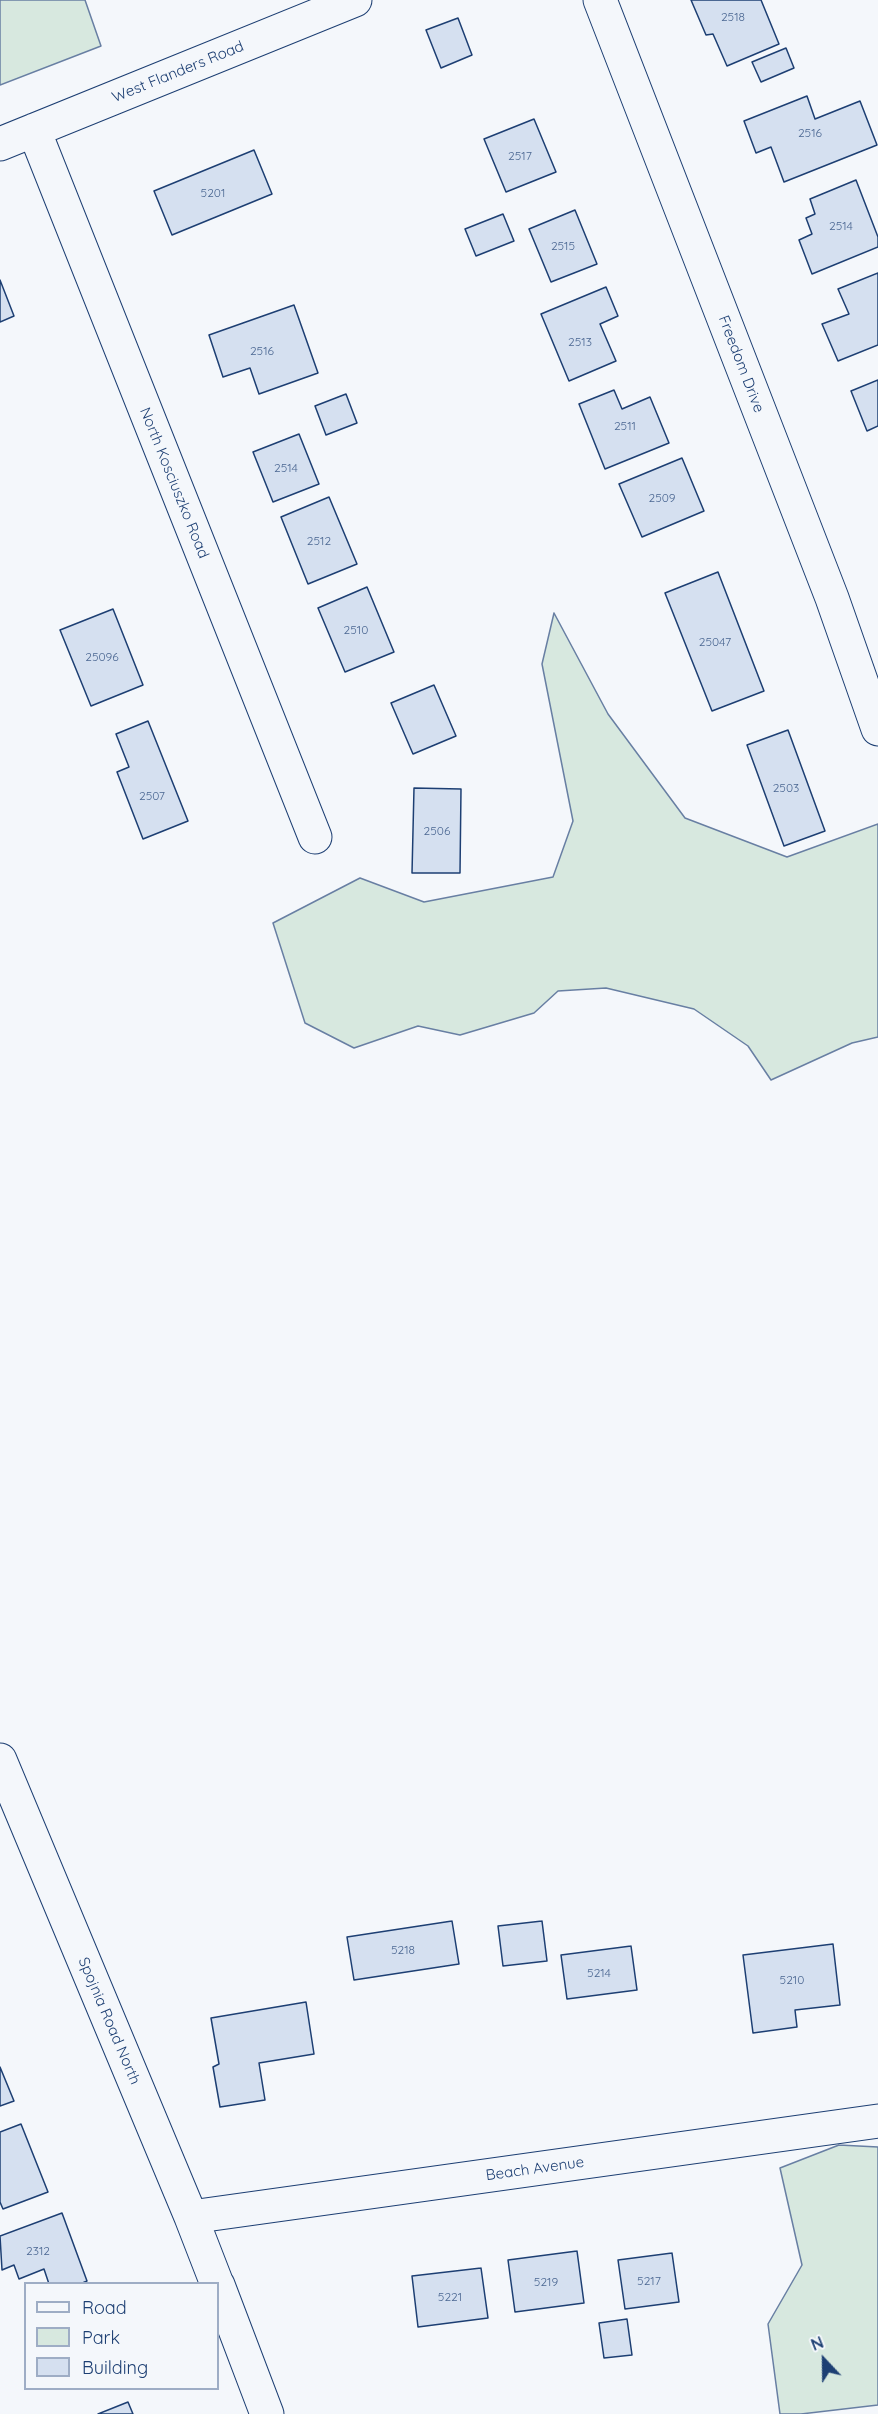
<!DOCTYPE html>
<html>
<head>
<meta charset="utf-8">
<style>
  body { margin:0 }
  #map { position:relative; width:878px; height:2414px; overflow:hidden; background:#f4f7fb; font-family:Quicksand,sans-serif }
  canvas { display:block }
  .legend { position:absolute; left:24px; top:2282px; width:195px; height:108px; box-sizing:border-box; background:#f4f7fb; border:2px solid #9eadc5; margin:0; padding:8px 10px; list-style:none; font-size:18px; color:#1d3f73 }
  .legend li { display:flex; align-items:center; gap:12px; height:30px }
  .legend b { width:30px; border:2px solid #9eadc5 }
  .north { position:absolute; left:794px; top:2330px; width:60px; height:60px; -webkit-text-stroke:4px #f4f7fb; paint-order:stroke; rotate:338deg; font-size:16px; font-weight:700; line-height:24px; text-align:center; color:#1d3f73 }
  .north::after { content:''; display:block; margin:auto; width:21px; height:27px; background:#1d3f73; clip-path:polygon(50% 0,100% 100%,50% 72%,0 100%) }
</style>
</head>
<body>
<div id="map">
<canvas width="878" height="2414"></canvas>
<ul class="legend">
<li><b style="height:8px;background:#f4f7fb"></b>Road</li>
<li><b style="height:16px;background:#d7e8df"></b>Park</li>
<li><b style="height:16px;background:#d5e0f0"></b>Building</li>
</ul>
<div class="north">N</div>
</div>
<script>
const g = document.querySelector('canvas').getContext('2d');
g.lineJoin = 'round';
function fillPath(path, color) {
  g.fillStyle = color;
  g.fill(path, 'evenodd');
}
function poly(rows) {
  const path = new Path2D();
  for (const r of rows) {
    path.moveTo(r[0], r[1]);
    for (let i = 2; i < r.length; i += 2) path.lineTo(r[i], r[i + 1]);
  }
  return path;
}
function trace(path, color, width, dash) {
  g.strokeStyle = color;
  g.lineWidth = width;
  g.lineCap = dash ? 'butt' : 'round';
  g.setLineDash(dash || []);
  g.stroke(path);
}
function drawText(font, color, halo, rows, align = 'center') {
  g.font = font + ' Quicksand,sans-serif';
  g.lineWidth = 4.5;
  g.setLineDash([]);
  g.textBaseline = 'middle';
  g.strokeStyle = halo;
  g.fillStyle = color;
  for (const [text, x, y, turn = 0] of rows) {
    g.save();
    g.translate(x, y);
    g.rotate((+turn || 0) * Math.PI / 180);
    g.textAlign = isNaN(turn) ? turn : align;
    if (halo) g.strokeText(text, 0, 0);
    g.fillText(text, 0, 0);
    g.restore();
  }
}
const green = poly([
  [0,0,85,0,101,46,0,85,0,0],
  [554,613,608,714,685,818,787,857,878,824,878,1037,852,1043,771,1080,748,1046,694,1009,606,988,558,991,534,1013,460,1035,418,1026,354,1048,305,1023,273,923,360,878,424,902,553,877,573,821,542,664,554,613],
  [839,2145,878,2147,878,2405,801,2414,780,2414,768,2324,802,2265,780,2168,839,2145]
]);
const building = poly([
  [691,0,761,0,779,44,727,66,713,34,706,35,691,0],
  [458,18,472,55,441,68,426,30,458,18],
  [786,48,794,68,761,82,752,62,786,48],
  [807,96,815,119,860,101,877,145,784,182,771,147,756,153,744,121,807,96],
  [534,119,556,172,506,192,484,139,534,119],
  [254,150,272,194,172,235,154,191,254,150],
  [856,180,878,237,878,247,812,274,799,240,812,234,806,218,815,214,810,199,856,180],
  [575,210,597,264,551,282,529,229,575,210],
  [503,214,514,241,476,256,465,229,503,214],
  [878,273,878,345,838,361,822,324,849,314,838,289,878,273],
  [0,280,14,316,0,322,0,280],
  [606,287,618,316,600,324,616,361,569,381,541,314,606,287],
  [294,305,318,373,259,394,250,368,223,377,209,335,294,305],
  [878,380,878,426,867,431,851,391,878,380],
  [614,390,622,409,650,397,669,443,605,469,579,404,614,390],
  [346,394,357,423,326,435,315,406,346,394],
  [299,434,319,484,273,502,253,452,299,434],
  [682,458,704,511,642,537,619,484,682,458],
  [329,497,357,564,308,584,281,517,329,497],
  [718,572,764,691,712,711,665,593,718,572],
  [367,587,394,652,345,672,318,608,367,587],
  [113,609,143,685,91,706,60,630,113,609],
  [434,685,456,736,413,754,391,703,434,685],
  [148,721,188,821,143,839,117,772,129,767,116,734,148,721],
  [788,730,825,831,784,846,747,745,788,730],
  [414,788,461,789,460,873,412,873,414,788],
  [452,1921,459,1964,354,1980,347,1937,452,1921],
  [542,1921,547,1961,503,1966,498,1926,542,1921],
  [833,1944,840,2005,795,2010,797,2027,753,2033,743,1955,833,1944],
  [631,1946,637,1990,567,1999,561,1955,631,1946],
  [306,2002,314,2054,259,2063,265,2100,220,2107,213,2067,219,2064,211,2018,306,2002],
  [0,2067,14,2101,0,2106,0,2067],
  [21,2124,48,2192,3,2209,0,2202,0,2132,21,2124],
  [62,2213,87,2281,80,2284,49,2284,44,2269,19,2279,14,2265,2,2270,0,2236,62,2213],
  [577,2251,584,2303,515,2312,508,2260,577,2251],
  [672,2253,679,2302,625,2309,618,2260,672,2253],
  [481,2268,488,2318,418,2327,412,2276,481,2268],
  [627,2319,632,2355,604,2358,599,2323,627,2319],
  [128,2402,133,2414,98,2414,128,2402]
]);
const minor = poly([
  [600,0,832,598,878,729],
  [34,130,315,837],
  [0,144,355,0],
  [0,1760,191,2217,217,2284],
  [191,2217,878,2121],
  [218,2285,267,2414]
]);
const numberNames = [
  ["2518",733,17],
  ["2516",810,133],
  ["2517",520,156],
  ["5201",213,193],
  ["2514",841,226],
  ["2515",563,246],
  ["2513",580,342],
  ["2516",262,351],
  ["2511",625,426],
  ["2514",286,468],
  ["2509",662,498],
  ["2512",319,541],
  ["2510",356,630],
  ["25047",715,642],
  ["25096",102,657],
  ["2503",786,788],
  ["2507",152,796],
  ["2506",437,831],
  ["5218",403,1950],
  ["5214",599,1973],
  ["5210",792,1980],
  ["2312",38,2251],
  ["5217",649,2281],
  ["5219",546,2282],
  ["5221",450,2297]
];
const streetNames = [
  ["West Flanders Road",178,72,-22],
  ["Freedom Drive",741,364,69],
  ["North Kosciuszko Road",174,483,68],
  ["Spojnia Road North",109,2021,67],
  ["Beach Avenue",535,2169,-8]
];
fillPath(green, '#d7e8df');
trace(green, '#687fa3', 1.5);
fillPath(building, '#d5e0f0');
trace(building, '#1d3f73', 1.5);
trace(minor, '#1d3f73', 35);
trace(minor, '#f4f7fb', 33);
drawText('12px', '#4b6792', null, numberNames);
drawText('15px', '#1d3f73', '#f4f7fb', streetNames);
</script>
</body>
</html>
